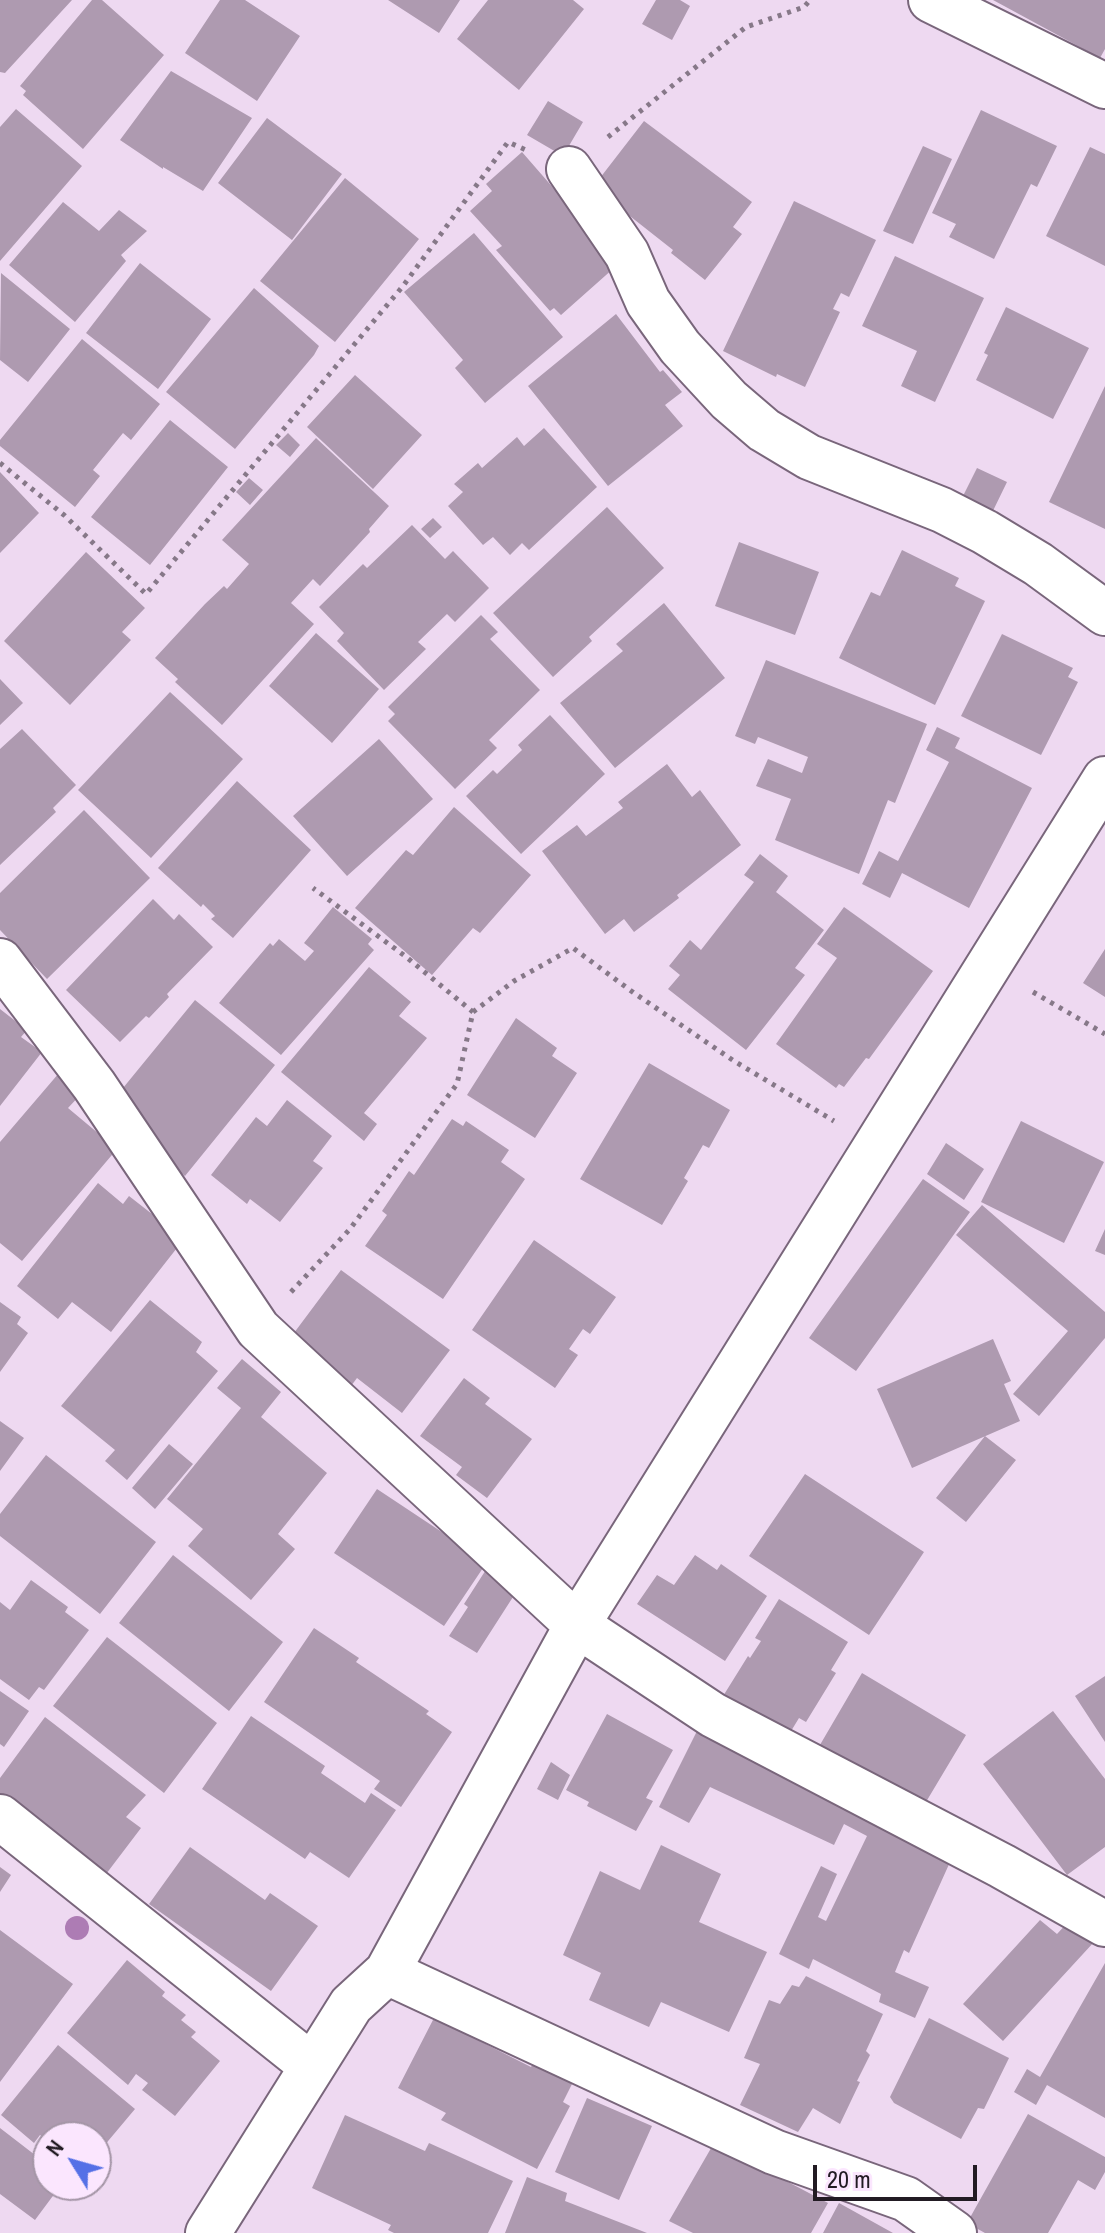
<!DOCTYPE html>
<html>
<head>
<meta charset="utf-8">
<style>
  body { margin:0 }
  #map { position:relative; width:1105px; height:2233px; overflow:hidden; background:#eed9f1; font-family:"Archivo Narrow",sans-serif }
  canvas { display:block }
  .north { position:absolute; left:32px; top:2121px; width:80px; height:80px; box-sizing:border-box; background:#fbe6fe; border:2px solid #a495a6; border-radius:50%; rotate:307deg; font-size:22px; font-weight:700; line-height:32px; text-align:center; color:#221b23 }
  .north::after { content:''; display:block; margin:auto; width:28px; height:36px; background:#5570e6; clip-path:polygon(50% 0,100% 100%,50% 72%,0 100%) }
  .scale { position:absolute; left:813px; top:2165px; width:164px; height:36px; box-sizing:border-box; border:4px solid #221b23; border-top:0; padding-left:10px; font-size:24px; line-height:28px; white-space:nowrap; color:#221b23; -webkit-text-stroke:6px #fbe6fe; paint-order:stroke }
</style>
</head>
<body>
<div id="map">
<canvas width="1105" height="2233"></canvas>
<div class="north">N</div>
<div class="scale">20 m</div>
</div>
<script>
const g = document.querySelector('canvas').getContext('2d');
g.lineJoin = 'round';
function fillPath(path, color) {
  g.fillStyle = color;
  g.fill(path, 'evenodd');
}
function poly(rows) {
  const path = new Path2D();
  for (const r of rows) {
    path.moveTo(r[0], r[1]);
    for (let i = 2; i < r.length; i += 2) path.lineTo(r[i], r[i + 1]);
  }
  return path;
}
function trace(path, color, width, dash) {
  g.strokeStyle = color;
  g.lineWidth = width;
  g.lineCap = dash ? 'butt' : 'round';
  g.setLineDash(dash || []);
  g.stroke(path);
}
const building = poly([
  [0,0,72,0,5,73,0,72],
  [92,0,102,0,164,55,83,149,23,95,26,91,20,86],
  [220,0,245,0,300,36,257,101,185,53],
  [388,0,460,0,439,33],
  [488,0,573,0,584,9,519,90,457,39],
  [656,0,680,0,690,6,672,40,642,24],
  [993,0,1105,0,1105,49,1100,58],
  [171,71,252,118,203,191,163,167,163,169,120,140],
  [548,101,583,122,563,156,527,135],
  [16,109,82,166,0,261,0,127],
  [981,110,1057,146,1037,187,1031,184,994,259,949,237,956,224,932,213],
  [267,118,342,174,292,240,218,183],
  [644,121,752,202,733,227,742,234,705,280,671,253,673,250,593,187],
  [923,146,952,159,913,244,883,231],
  [1090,147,1105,154,1105,266,1046,236],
  [522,152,589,229,623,260,561,315,554,308,550,311,496,250,502,246,470,211,492,191,486,184],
  [345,178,419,239,335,342,260,281],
  [794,201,876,240,849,297,841,293,833,309,840,312,805,387,777,374,776,377,723,351],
  [63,202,99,231,119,210,147,231,121,255,126,261,75,322,9,265],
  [474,233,563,337,485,403,455,368,463,360,404,292],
  [895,256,984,298,935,402,901,386,917,351,862,326],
  [140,263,211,319,158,389,86,333],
  [1,273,70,329,28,382,0,360],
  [254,288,319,346,314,355,235,449,166,392],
  [1006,307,1089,348,1053,419,976,380,988,355,984,353],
  [616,314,660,372,663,370,682,392,665,405,683,426,608,486,528,386],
  [82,339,160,404,131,440,123,433,93,470,100,476,75,507,0,446,0,440],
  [355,375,422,435,373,489,307,427],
  [1105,386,1105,529,1049,502],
  [170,420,228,467,150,565,91,517],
  [544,428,597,487,529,550,522,543,510,555,493,537,483,545,448,506,463,492,454,484,478,463,482,468,517,437,524,446],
  [288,433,300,445,290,457,276,445],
  [316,438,389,506,369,529,370,532,320,586,313,579,291,603,314,624,222,725,175,682,178,679,155,658,205,604,224,586,227,589,249,564,222,540],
  [977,468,1007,482,989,519,972,512,977,503,963,496],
  [0,472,39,513,0,553],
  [249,478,263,490,250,505,236,492],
  [607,507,664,568,589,637,592,641,553,677,493,613],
  [433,518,442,527,430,538,421,529],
  [412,525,445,559,453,551,489,588,455,622,447,614,418,642,426,649,384,690,337,641,344,633,319,607,363,564,367,568],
  [739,542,819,572,795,635,715,606],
  [902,550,959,578,955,586,985,601,935,705,839,658,871,592,880,596],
  [86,552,145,608,122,632,131,640,70,705,4,641],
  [664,603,725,678,615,768,560,703,623,651,616,644],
  [481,615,498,632,490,639,540,690,489,740,497,748,455,789,388,721,395,714,388,707],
  [316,633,379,689,332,743,269,686],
  [1002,634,1073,668,1068,677,1078,682,1041,755,961,716],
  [766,660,927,724,895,803,888,800,859,874,775,840,791,799,756,786,768,759,802,773,808,757,758,737,755,744,735,736],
  [0,679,23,703,0,725],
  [170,692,243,759,151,858,78,790],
  [550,715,605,774,521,854,466,796,493,770,497,774,522,750,518,745],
  [937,727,960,738,955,748,1032,788,969,908,902,873,890,898,862,884,879,851,898,861,949,762,926,750],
  [22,729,76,785,53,808,56,812,0,865,0,749],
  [379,739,433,799,347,876,293,816],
  [667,764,692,797,700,790,741,845,677,895,679,898,634,932,624,919,605,934,542,851,577,825,586,836,623,808,618,802],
  [237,781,311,850,233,938,211,919,215,916,203,904,201,907,158,868],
  [454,807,531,875,480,933,473,928,432,975,355,908,406,850,413,855],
  [84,810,150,878,47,979,0,930,0,893],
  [760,854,788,876,776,892,824,930,795,968,805,975,746,1050,668,989,680,975,669,966,690,940,701,950,754,882,744,875],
  [153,899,174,920,179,914,213,947,167,994,169,997,149,1018,146,1016,120,1042,66,990],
  [333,907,372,939,368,944,374,950,281,1055,219,1003,270,943,273,946,279,939,305,961,314,951,304,943],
  [844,907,933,971,869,1059,866,1058,844,1087,839,1084,836,1088,776,1044,837,958,817,944],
  [1105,949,1105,997,1083,983],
  [369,967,411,1002,399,1016,427,1038,364,1113,377,1124,364,1141,281,1072],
  [195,1000,275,1065,185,1176,143,1142,152,1130,114,1099],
  [0,1009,27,1030,21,1037,42,1052,0,1106],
  [516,1018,557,1048,552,1056,577,1073,535,1138,467,1095],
  [649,1063,730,1110,709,1148,703,1145,684,1178,688,1181,662,1225,580,1179],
  [59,1073,82,1093,68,1108,117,1149,22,1261,0,1243,0,1142],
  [287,1100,332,1136,313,1161,323,1168,280,1222,250,1199,247,1204,211,1175,256,1117,267,1126],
  [452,1119,463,1126,466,1121,509,1150,501,1162,525,1179,443,1299,365,1246,387,1215,382,1211,409,1171,414,1175],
  [1021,1121,1104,1162,1064,1243,981,1202],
  [946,1143,984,1169,964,1200,927,1174],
  [923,1179,970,1212,856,1371,809,1338],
  [98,1183,123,1204,129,1196,184,1239,111,1332,72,1302,58,1319,17,1286],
  [982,1205,1105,1312,1105,1338,1039,1416,1013,1394,1068,1331,956,1235],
  [1105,1229,1105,1255,1095,1251],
  [534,1240,616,1297,590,1334,583,1329,569,1349,578,1355,555,1388,472,1330],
  [341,1270,450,1350,402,1413,357,1378,351,1386,288,1341],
  [150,1300,202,1342,196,1352,218,1371,127,1480,105,1461,115,1450,61,1406],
  [0,1302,21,1317,17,1324,28,1333,0,1372],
  [993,1339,1011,1381,1004,1384,1020,1421,912,1468,877,1389],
  [242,1359,281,1392,261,1417,327,1473,278,1534,295,1549,251,1600,188,1546,203,1529,167,1499,241,1408,217,1388],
  [464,1378,490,1398,485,1404,532,1439,487,1498,456,1475,462,1467,420,1436],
  [0,1421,24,1438,0,1471],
  [985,1436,1016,1460,966,1522,936,1498],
  [169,1444,193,1464,155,1509,132,1488],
  [46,1455,156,1542,100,1614,0,1536,0,1514],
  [805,1474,924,1552,869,1635,749,1556],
  [377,1489,487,1562,444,1626,334,1553],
  [173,1555,283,1642,229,1711,119,1623],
  [695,1555,717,1570,721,1564,767,1596,725,1661,637,1604,657,1575,674,1585],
  [489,1565,520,1586,477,1653,449,1636,468,1607,464,1604],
  [31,1580,68,1607,65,1612,89,1630,44,1690,39,1687,29,1700,0,1679,0,1602,10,1610],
  [779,1599,848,1642,831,1670,836,1673,806,1722,799,1718,785,1741,720,1701,748,1656,750,1658,761,1641,755,1638],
  [314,1628,359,1658,356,1662,429,1711,426,1714,452,1732,401,1807,374,1789,380,1781,264,1702],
  [107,1637,217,1723,164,1793,53,1706],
  [862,1673,966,1735,920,1812,817,1750],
  [1105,1676,1105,1742,1075,1696],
  [0,1691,29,1711,4,1747,0,1744],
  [1053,1711,1105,1779,1105,1847,1067,1875,983,1764],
  [607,1714,673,1750,646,1798,653,1801,636,1831,587,1806,589,1802,566,1790],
  [251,1716,325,1766,321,1773,365,1803,371,1793,396,1810,349,1878,310,1852,305,1859,202,1789],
  [45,1717,146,1795,126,1817,141,1828,100,1882,0,1807,0,1778],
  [697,1731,955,1851,909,1953,904,1950,895,1972,929,1987,915,2018,879,2002,881,1994,813,1959,809,1969,779,1954,821,1866,837,1874,818,1917,826,1921,867,1836,844,1824,834,1845,710,1787,689,1823,659,1807],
  [551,1762,570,1775,558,1800,537,1789],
  [661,1845,721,1874,699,1922,767,1952,729,2032,661,2002,649,2027,589,2000,601,1973,563,1955,600,1871,640,1890],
  [190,1847,265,1900,270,1893,318,1926,271,1991,149,1904],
  [0,1867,11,1875,0,1892],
  [1040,1920,1057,1934,1070,1920,1094,1942,1003,2041,963,2004],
  [0,1930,73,1984,0,2082],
  [127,1960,165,1992,162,1996,186,2015,181,2020,196,2032,191,2037,220,2061,175,2116,142,2090,148,2083,136,2074,128,2085,67,2033],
  [1105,1963,1105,2118,1047,2085,1036,2105,1014,2092,1027,2069,1040,2077],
  [806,1976,883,2014,866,2051,870,2055,857,2081,860,2082,840,2124,813,2108,798,2132,740,2105,760,2064,744,2058,769,2000,780,2004,792,1985,799,1987],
  [434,2018,531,2067,535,2060,574,2080,563,2102,570,2106,537,2169,441,2120,446,2113,398,2088],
  [929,2018,1009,2058,984,2109,978,2108,961,2139,894,2103,890,2097],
  [58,2045,135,2109,98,2153,96,2137,48,2137,48,2141,40,2135,34,2143,1,2115],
  [587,2098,652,2126,619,2200,555,2172],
  [1028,2114,1105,2157,1105,2172,1095,2190,1078,2180,1048,2233,985,2233,967,2223],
  [345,2115,425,2151,429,2143,513,2181,488,2233,394,2233,388,2230,391,2225,312,2188],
  [0,2128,48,2165,48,2185,61,2185,35,2220,0,2194],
  [714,2143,828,2203,811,2233,693,2233,669,2221],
  [527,2177,567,2193,565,2201,647,2233,505,2233],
  [839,2203,893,2233,823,2233]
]);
const path = poly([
  [608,137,746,27,804,7,810,0],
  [0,463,64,515,146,594,403,286,508,142,526,150],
  [1033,992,1105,1034],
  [473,1012,514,981,573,948,634,993,734,1061,834,1121],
  [291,1292,350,1229,457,1084,473,1012,405,956,313,888]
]);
const minor = poly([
  [931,0,1105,86],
  [569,169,627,254,648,302,680,347,729,400,764,430,809,457,942,510,985,532,1038,564,1105,613],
  [0,961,94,1085,258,1329,577,1625,713,1715,1002,1866,1105,1924],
  [0,1817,312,2066],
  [387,1972,774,2152,906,2199,954,2233],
  [208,2233,351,2005,387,1972,577,1625,1105,779]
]);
const trees = [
  [77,1928]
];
fillPath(building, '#ae9ab0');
trace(minor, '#79667b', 48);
trace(path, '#867888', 5, [4, 6]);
trace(minor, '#fff', 44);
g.fillStyle = '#ad7cb4';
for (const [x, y] of trees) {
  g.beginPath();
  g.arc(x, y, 12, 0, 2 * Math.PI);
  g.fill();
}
</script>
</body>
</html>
